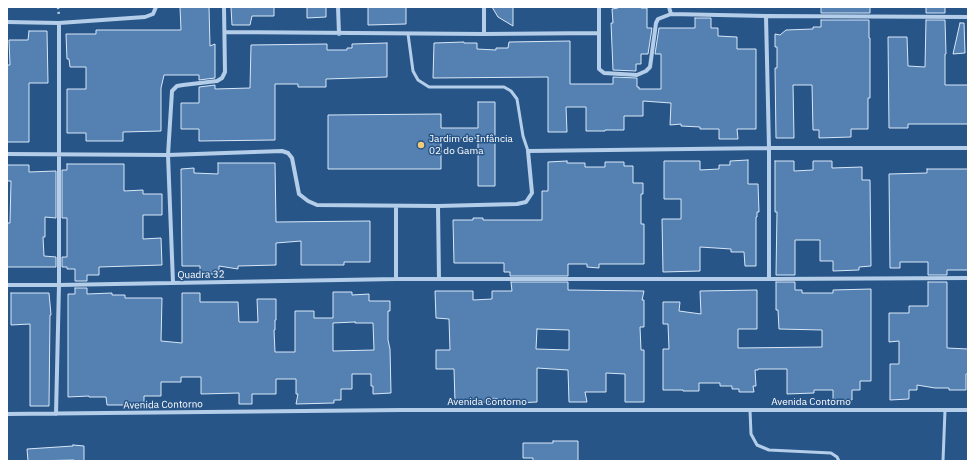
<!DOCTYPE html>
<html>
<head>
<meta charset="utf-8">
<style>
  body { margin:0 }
  #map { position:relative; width:975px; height:468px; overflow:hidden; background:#285588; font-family:"IBM Plex Sans",sans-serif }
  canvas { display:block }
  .frame { position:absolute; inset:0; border:8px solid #fff; pointer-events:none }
</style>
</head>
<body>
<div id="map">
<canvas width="975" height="468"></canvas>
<div class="frame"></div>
</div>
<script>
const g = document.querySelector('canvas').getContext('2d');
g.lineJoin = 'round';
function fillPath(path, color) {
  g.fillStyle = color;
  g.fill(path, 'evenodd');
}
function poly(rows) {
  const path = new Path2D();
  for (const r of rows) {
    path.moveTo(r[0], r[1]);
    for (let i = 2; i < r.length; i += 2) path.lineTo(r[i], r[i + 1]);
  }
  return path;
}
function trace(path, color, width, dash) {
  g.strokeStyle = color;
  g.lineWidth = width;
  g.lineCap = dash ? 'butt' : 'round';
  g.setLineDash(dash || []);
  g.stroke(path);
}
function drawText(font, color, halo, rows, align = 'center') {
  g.font = font + ' "IBM Plex Sans",sans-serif';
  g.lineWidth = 3;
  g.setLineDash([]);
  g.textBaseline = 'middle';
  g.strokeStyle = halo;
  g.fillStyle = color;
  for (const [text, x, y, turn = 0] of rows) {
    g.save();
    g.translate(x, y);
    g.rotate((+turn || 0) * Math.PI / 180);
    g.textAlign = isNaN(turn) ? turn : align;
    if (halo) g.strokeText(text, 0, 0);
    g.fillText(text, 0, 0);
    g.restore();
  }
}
const building = poly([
  [180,7,209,7,210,46,215,44,215,78,199,80,199,75,164,75,161,88,161,131,123,132,123,141,86,141,86,133,67,133,67,89,86,89,86,67,70,67,69,59,67,59,66,34,96,34,96,30,181,30,180,7],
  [231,7,274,7,274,16,252,16,250,25,232,25,231,7],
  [307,7,326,7,326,17,307,18,307,7],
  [368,7,406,7,406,24,368,25,368,7],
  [492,7,513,7,513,26,498,17,492,7],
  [618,7,641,7,641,8,647,8,647,28,652,28,648,54,641,54,641,64,636,64,636,71,613,70,611,23,613,23,612,9,618,8,618,7],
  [821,7,870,7,870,13,821,13,821,7],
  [926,7,945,7,945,13,926,13,926,7],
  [695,18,711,18,711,28,718,28,718,36,737,37,737,49,756,49,756,129,737,129,738,139,719,139,719,129,700,129,700,127,681,126,681,124,670,125,671,103,643,101,643,116,624,116,624,130,605,130,605,131,586,131,586,107,566,107,567,132,548,132,548,77,433,78,434,43,464,42,464,43,477,43,477,49,496,50,496,48,508,48,509,42,570,41,570,84,613,84,613,77,637,78,637,87,639,87,639,89,661,89,661,54,655,54,659,28,695,28,695,18],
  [821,20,869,20,869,38,870,38,870,98,868,98,868,129,851,129,851,137,819,138,819,130,813,130,812,85,793,85,794,138,776,138,775,68,777,68,777,47,775,47,775,34,780,35,786,30,813,29,813,27,821,27,821,20],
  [926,20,945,20,946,54,945,54,945,85,968,85,968,124,908,124,908,128,889,128,888,37,907,37,908,66,925,67,926,20],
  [960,23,964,23,965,53,953,54,960,23],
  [29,31,47,31,48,83,29,83,29,142,7,142,7,65,10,65,9,40,28,40,29,31],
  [387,43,387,77,326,79,326,87,298,87,298,84,275,84,275,140,199,141,199,129,181,129,181,103,199,103,199,87,215,85,215,89,250,88,251,45,327,44,327,50,347,50,347,48,352,48,352,44,387,43],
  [478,102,495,102,495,186,478,186,478,138,441,138,441,169,328,169,328,115,441,114,441,128,478,128,478,102],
  [748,160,748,184,758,184,759,212,757,212,757,217,756,217,756,266,745,266,744,252,731,252,731,249,700,247,700,271,663,272,662,219,681,219,681,199,664,199,664,161,700,161,700,170,719,169,719,165,730,165,730,161,748,160],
  [567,161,567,163,585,163,585,167,605,167,605,162,624,162,624,166,633,166,633,183,643,183,643,194,641,194,641,224,644,224,644,264,599,264,599,268,587,267,587,264,568,264,568,276,510,276,510,272,504,272,504,263,454,263,453,220,473,220,473,218,483,218,483,220,542,220,542,191,548,191,548,162,567,161],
  [775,161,794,161,794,171,813,170,813,161,832,161,832,168,862,167,862,180,870,180,871,266,859,267,859,270,833,271,833,261,820,261,820,240,795,240,795,275,776,275,777,212,775,212,775,161],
  [218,163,275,163,276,222,370,221,370,262,344,262,344,265,301,265,301,241,276,243,276,265,238,266,238,269,219,266,219,274,200,274,200,266,182,266,181,169,194,168,194,173,218,174,218,163],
  [67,164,124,164,124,191,143,190,143,194,162,194,162,215,143,215,143,239,161,238,162,265,99,267,99,275,87,275,87,281,75,281,75,269,67,269,67,267,62,267,62,257,67,257,67,218,62,218,62,170,67,170,67,164],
  [7,165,29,165,29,172,56,171,56,218,45,217,45,237,43,237,44,256,56,257,56,267,7,267,7,223,10,223,11,181,7,181,7,165],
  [927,169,968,169,968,270,947,270,947,275,928,275,928,262,900,262,900,268,890,268,889,174,927,173,927,169],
  [511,282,568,282,568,290,644,291,642,300,644,300,644,327,640,327,641,350,644,350,644,402,625,402,625,374,606,373,606,392,585,392,587,402,569,402,568,370,537,368,537,402,515,403,493,398,493,402,455,402,454,369,436,369,436,350,450,350,449,319,436,318,435,291,473,291,473,300,492,299,492,291,512,291,511,282],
  [537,329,569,330,569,350,536,349,537,329],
  [776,282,795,282,795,290,802,290,802,293,833,293,833,290,871,289,871,381,860,381,860,390,852,390,852,400,833,400,833,390,814,390,814,393,787,394,787,369,758,369,758,370,755,370,756,386,753,386,754,392,739,392,739,389,732,389,732,386,720,386,720,383,699,383,699,391,683,391,683,390,663,390,663,349,669,349,668,324,663,324,663,302,680,302,679,311,701,314,700,291,757,290,757,329,738,329,738,348,822,347,822,330,779,329,778,310,776,310,776,282],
  [928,282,947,282,947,348,968,349,968,374,966,374,966,390,949,390,949,388,935,388,917,385,917,390,909,390,909,399,890,400,890,364,899,364,899,341,889,342,889,313,909,313,909,306,928,306,928,282],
  [75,288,87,288,87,294,112,293,112,295,125,295,125,298,162,298,161,341,182,343,182,293,200,293,200,302,238,302,239,322,258,322,257,299,276,299,276,320,275,320,275,330,274,330,275,352,295,352,295,311,314,311,314,318,333,318,333,292,352,292,352,295,369,294,369,301,390,301,390,311,388,311,388,340,390,349,391,393,373,394,373,386,371,386,371,374,352,374,352,389,341,389,341,400,334,400,334,403,296,404,298,394,296,394,296,379,276,379,276,394,252,394,252,404,239,404,239,393,201,394,201,377,181,377,181,382,161,382,161,396,144,396,144,405,107,405,106,397,89,397,89,396,68,397,68,294,75,294,75,288],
  [355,322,355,323,373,323,374,350,333,351,333,323,355,322],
  [11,293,49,293,51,315,50,315,49,406,30,406,30,324,11,325,11,293],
  [553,441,578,441,578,461,533,461,533,458,523,458,523,443,553,443,553,441],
  [73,445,84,446,84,461,74,461,74,460,28,461,27,449,73,446,73,445]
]);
const path = poly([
  [58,7,59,16]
]);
const lane = poly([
  [408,34,413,71,418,80,429,87,504,87,511,91,517,99,523,136,528,151],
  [750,410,751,434,757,445,769,450,831,453,837,457,839,461],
  [943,461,945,410]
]);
const street = poly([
  [338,7,339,34],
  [599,7,599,69,604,73,637,75,646,71,650,67,656,23,658,19,671,14,766,16,968,17],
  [669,7,671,14],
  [766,16,769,148,769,279],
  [7,22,59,23,145,17,153,14,156,7],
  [225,32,484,34,599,33],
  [484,34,484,7],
  [7,154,168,155,282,151,288,153,292,158,299,194,308,201,317,205,438,206,517,204,526,202,532,193,528,151,769,148,968,148],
  [438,206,439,279],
  [396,279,396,206],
  [173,283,168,155,172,91,177,86,183,85,217,81,222,78,225,72,224,7],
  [7,285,59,285,396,279,769,279,968,278],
  [7,414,402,410,968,410],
  [56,414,59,285,59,23]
]);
const markers = [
  [421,145,4,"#f1cb7a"]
];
const poiNames = [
  ["Jardim de Infância",429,139],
  ["02 do Gama",429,151]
];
const streetNames = [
  ["Quadra 32",201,275,-1],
  ["Avenida Contorno",487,402],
  ["Avenida Contorno",811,402],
  ["Avenida Contorno",163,405,-1]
];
fillPath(building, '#5481b2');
trace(building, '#d8e7f7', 1);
trace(path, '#b4cee9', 2.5, [2, 3]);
trace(lane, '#b4cee9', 3);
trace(street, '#b4cee9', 4);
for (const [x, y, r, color] of markers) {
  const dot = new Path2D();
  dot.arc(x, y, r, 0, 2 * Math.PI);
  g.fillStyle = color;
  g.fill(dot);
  trace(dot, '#285588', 1.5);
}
drawText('10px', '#fff', '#285588', poiNames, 'left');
drawText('10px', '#fff', '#285588', streetNames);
</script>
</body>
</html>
